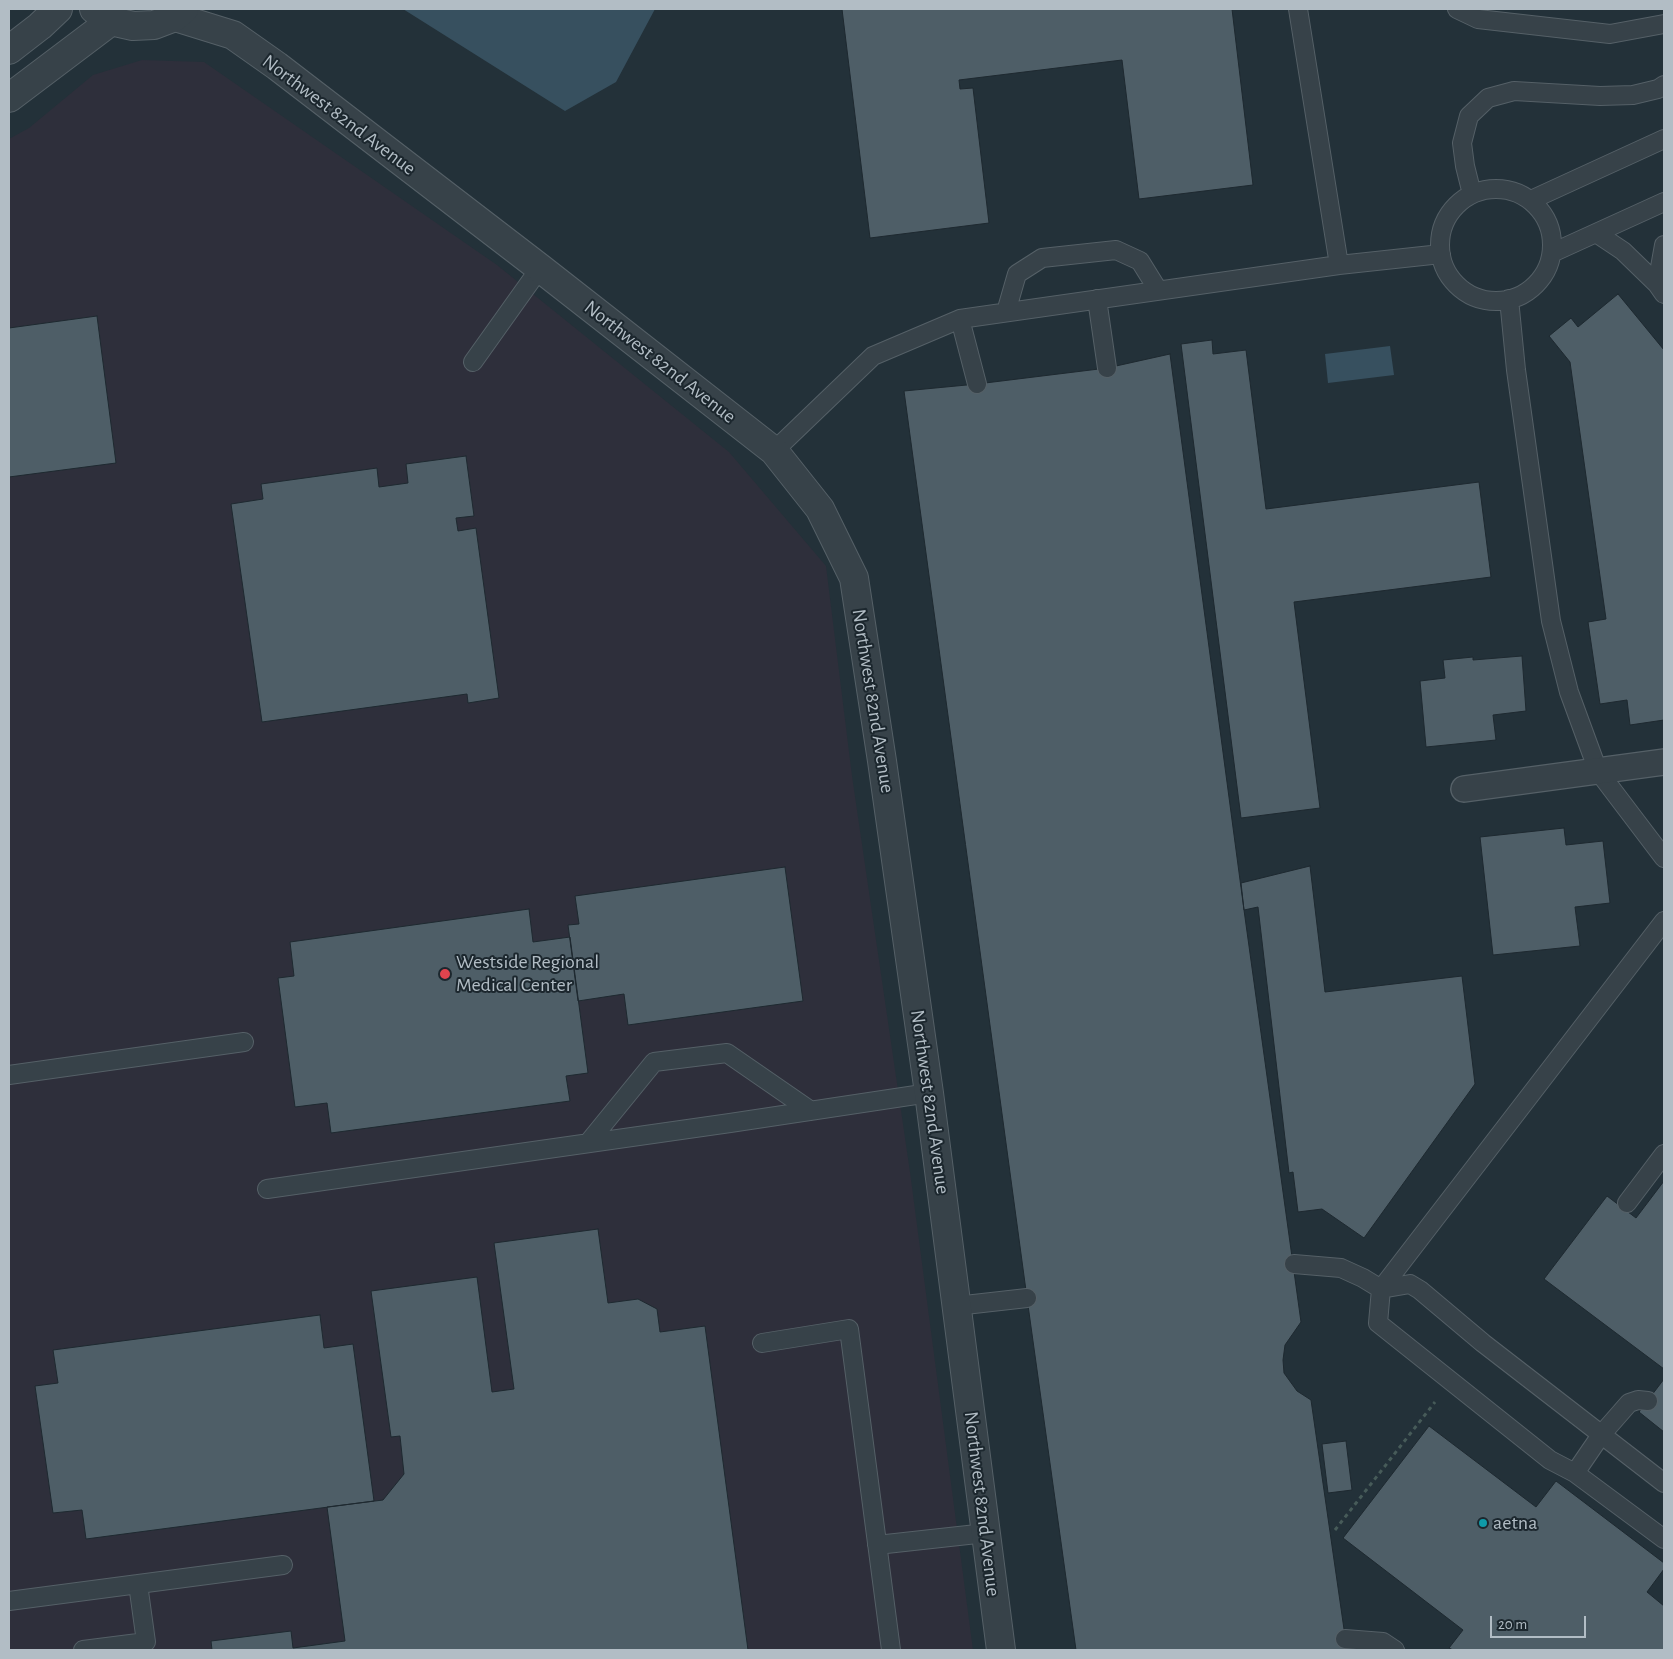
<!DOCTYPE html>
<html>
<head>
<meta charset="utf-8">
<style>
  body { margin:0 }
  #map { position:relative; width:1673px; height:1659px; overflow:hidden; background:#233139; font-family:"Alegreya Sans",sans-serif }
  canvas { display:block }
  .frame { position:absolute; inset:0; border:10px solid #b2bdc5; pointer-events:none }
  .scale { position:absolute; left:1490px; top:1616px; width:96px; height:22px; box-sizing:border-box; border:2px solid #b2bdc5; border-top:0; padding-left:6px; font-size:15px; line-height:18px; white-space:nowrap; color:#b2bdc5; -webkit-text-stroke:4px #1c272e; paint-order:stroke }
</style>
</head>
<body>
<div id="map">
<canvas width="1673" height="1659"></canvas>
<div class="frame"></div>
<div class="scale">20 m</div>
</div>
<script>
const g = document.querySelector('canvas').getContext('2d');
g.lineJoin = 'round';
function fillPath(path, color) {
  g.fillStyle = color;
  g.fill(path, 'evenodd');
}
function poly(rows) {
  const path = new Path2D();
  for (const r of rows) {
    if (r.length === 3) {
      path.moveTo(r[0] + r[2], r[1]);
      path.arc(r[0], r[1], r[2], 0, 2 * Math.PI);
      continue;
    }
    path.moveTo(r[0], r[1]);
    for (let i = 2; i < r.length; i += 2) path.lineTo(r[i], r[i + 1]);
  }
  return path;
}
function trace(path, color, width, dash) {
  g.strokeStyle = color;
  g.lineWidth = width;
  g.lineCap = dash ? 'butt' : 'round';
  g.setLineDash(dash || []);
  g.stroke(path);
}
function drawText(font, color, halo, rows, align = 'center') {
  g.font = font + ' "Alegreya Sans",sans-serif';
  g.lineWidth = 4;
  g.setLineDash([]);
  g.textBaseline = 'middle';
  g.strokeStyle = halo;
  g.fillStyle = color;
  for (const [text, x, y, turn = 0] of rows) {
    g.save();
    g.translate(x, y);
    g.rotate((+turn || 0) * Math.PI / 180);
    g.textAlign = isNaN(turn) ? turn : align;
    if (halo) g.strokeText(text, 0, 0);
    g.fillText(text, 0, 0);
    g.restore();
  }
}
const medical = poly([
  [142,60,204,62,497,265,729,452,826,566,852,776,910,1172,973,1650,9,1650,9,139,29,128,93,75]
]);
const water = poly([
  [403,9,655,9,616,82,565,111],
  [1390,346,1394,375,1328,383,1325,354]
]);
const building = poly([
  [842,9,1232,9,1253,185,1139,199,1122,60,959,80,960,89,973,88,989,223,870,238,842,9],
  [1618,294,1664,350,1664,720,1630,725,1627,700,1600,704,1588,622,1606,619,1570,362,1549,336,1571,318,1578,327,1618,294],
  [97,316,116,463,9,477,9,328,97,316],
  [1212,340,1213,354,1246,350,1266,509,1479,482,1491,577,1294,602,1320,808,1241,818,1181,344,1212,340],
  [1170,354,1244,910,1301,1322,1285,1345,1283,1360,1284,1373,1297,1391,1311,1400,1347,1650,1076,1650,1027,1298,904,391,977,384,1107,368,1170,354],
  [466,456,474,516,456,518,458,531,476,528,499,698,468,703,467,694,262,722,231,504,263,499,261,484,377,468,379,487,408,483,406,464,466,456],
  [1522,656,1526,711,1493,715,1496,740,1426,747,1420,681,1445,678,1443,660,1473,657,1473,660,1522,656],
  [1564,828,1566,845,1603,841,1610,903,1575,907,1580,946,1493,955,1480,837,1564,828],
  [1310,866,1325,992,1462,976,1475,1084,1364,1238,1322,1209,1298,1212,1293,1172,1289,1173,1258,907,1244,910,1241,883,1310,866],
  [785,867,803,1001,628,1025,624,994,578,1001,568,925,579,924,575,896,785,867],
  [529,909,533,942,570,937,588,1073,566,1076,570,1101,331,1133,327,1103,295,1107,278,978,294,976,290,942,529,909],
  [1664,1181,1664,1369,1544,1279,1607,1196,1636,1218,1664,1181],
  [598,1229,608,1303,638,1299,657,1309,660,1332,705,1326,748,1650,212,1650,211,1641,291,1631,293,1648,345,1641,327,1507,383,1500,404,1474,400,1436,391,1437,371,1291,477,1277,492,1392,514,1389,494,1243,598,1229],
  [320,1315,324,1348,353,1344,374,1501,86,1539,82,1510,53,1513,35,1386,58,1383,53,1350,320,1315],
  [1664,1379,1664,1432,1639,1412,1664,1379],
  [1429,1426,1536,1507,1556,1481,1664,1563,1664,1569,1647,1592,1664,1606,1664,1650,1453,1650,1449,1648,1463,1630,1343,1538,1429,1426],
  [1346,1441,1352,1490,1328,1493,1322,1444,1346,1441]
]);
const path = poly([
  [1335,1530,1435,1402]
]);
const service = poly([
  [1298,9,1339,265],
  [1457,9,1478,19,1610,34,1664,24],
  [1496,245,56],
  [1472,194,1465,166,1462,143,1469,116,1488,98,1514,91,1600,96,1633,95,1658,89,1664,85],
  [1531,200,1664,139],
  [1596,233,1623,251,1657,284,1664,294],
  [1552,253,1664,202],
  [1657,284,1664,245],
  [1097,299,1107,368],
  [1509,299,1516,370,1551,621,1569,692,1598,771,1664,858],
  [1006,312,1017,274,1042,258,1116,250,1140,261,1158,290],
  [960,319,977,384],
  [473,362,540,268],
  [774,451,873,356,960,319,1339,265,1441,254],
  [1664,921,1381,1289,1378,1323,1550,1460,1575,1473,1664,1539],
  [9,1075,244,1042],
  [588,1143,654,1062,727,1053,811,1111],
  [267,1189,730,1123,929,1093],
  [1627,1203,1664,1154],
  [1294,1264,1341,1268,1363,1278,1381,1289,1410,1284,1420,1290,1483,1343,1664,1483],
  [956,1306,1027,1298],
  [762,1343,849,1329,891,1650],
  [1575,1473,1601,1435,1629,1403,1638,1400,1648,1401],
  [877,1545,986,1533],
  [9,1601,283,1565],
  [1345,1639,1383,1642,1395,1650],
  [83,1650,146,1642,138,1584]
]);
const pedestrian = poly([
  [1464,789,1664,762]
]);
const minor = poly([
  [175,17,233,35,277,66,540,268,774,451,820,509,854,578,882,761,929,1093,1001,1650]
]);
const tertiary = poly([
  [94,9,111,21,133,26,154,25,175,17,184,9],
  [9,50,40,26,58,9],
  [9,98,111,21]
]);
const markers = [
  [445,974,6,"#e0444e"],
  [1483,1523,5,"#0f9aa8"]
];
const streetNames = [
  ["Northwest 82nd Avenue",339,115,37],
  ["Northwest 82nd Avenue",660,362,38],
  ["Northwest 82nd Avenue",873,701,81],
  ["Northwest 82nd Avenue",930,1102,82],
  ["Northwest 82nd Avenue",982,1504,83]
];
const poiNames = [
  ["Westside Regional",456,962],
  ["Medical Center",456,985],
  ["aetna",1493,1523]
];
fillPath(medical, '#2e2f3b');
fillPath(water, '#37505f');
fillPath(building, '#4e5e67');
trace(building, '#1e2930', 1);
trace(service, '#556067', 20);
trace(pedestrian, '#556067', 28);
trace(minor, '#556067', 30);
trace(tertiary, '#556067', 30);
trace(path, '#475b59', 3, [4, 4]);
trace(service, '#374249', 18);
trace(pedestrian, '#374249', 25);
trace(minor, '#374249', 28);
trace(tertiary, '#374249', 28);
for (const [x, y, r, color] of markers) {
  const dot = new Path2D();
  dot.arc(x, y, r, 0, 2 * Math.PI);
  g.fillStyle = color;
  g.fill(dot);
  trace(dot, '#1c272e', 2);
}
drawText('20px', '#b2bdc5', '#1c272e', streetNames);
drawText('20px', '#b2bdc5', '#1c272e', poiNames, 'left');
</script>
</body>
</html>
